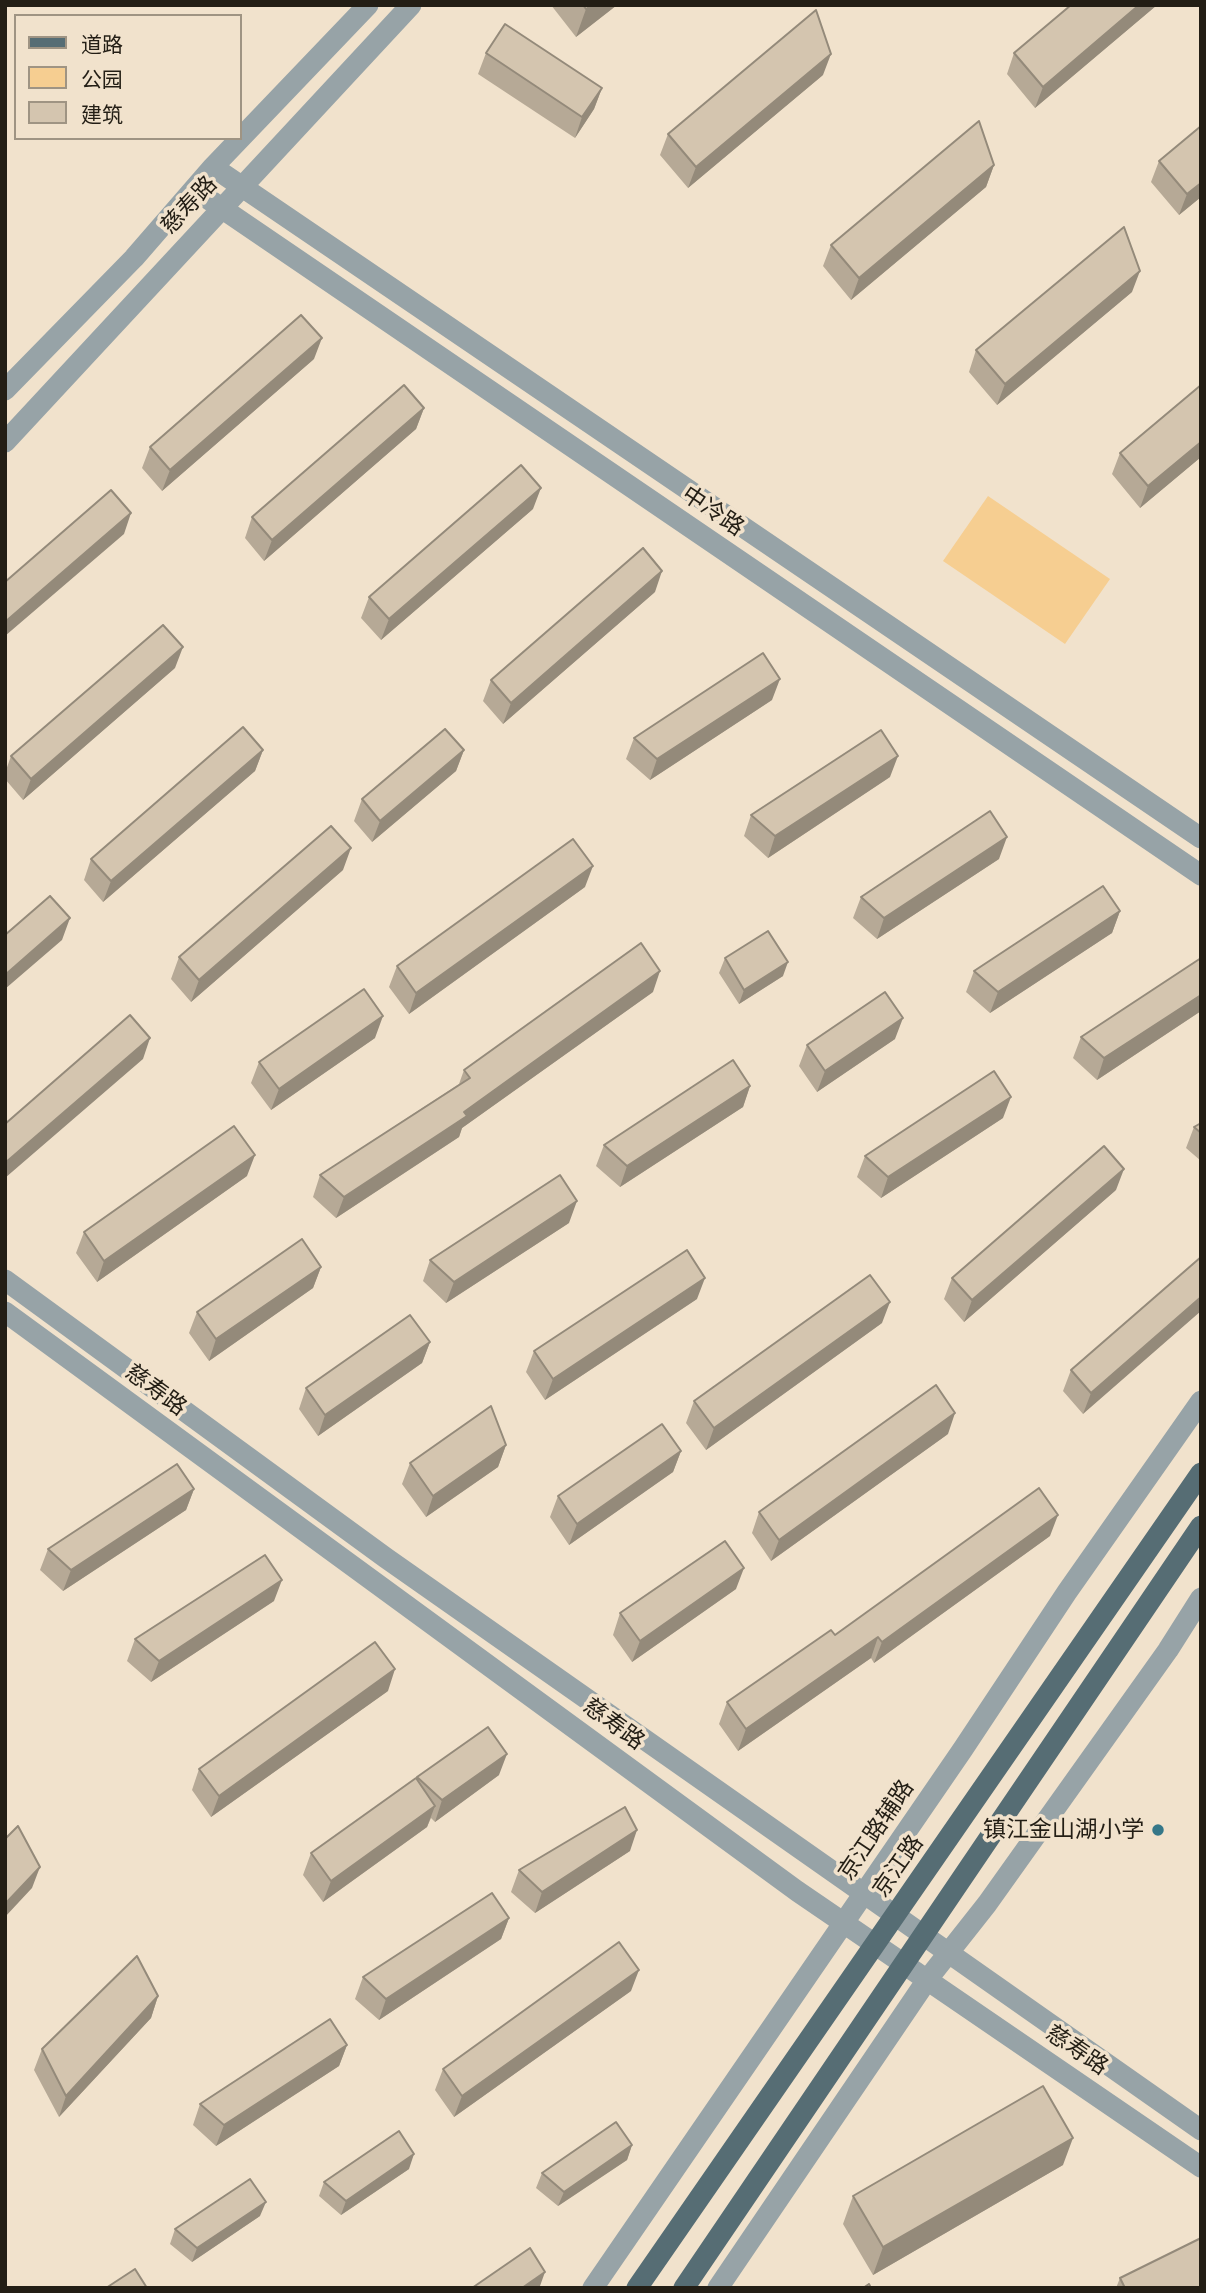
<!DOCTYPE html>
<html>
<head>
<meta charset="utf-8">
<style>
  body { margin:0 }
  #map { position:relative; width:1206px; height:2293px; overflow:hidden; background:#f1e2cc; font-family:"Golos Text","Noto Sans SC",sans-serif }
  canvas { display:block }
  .frame { position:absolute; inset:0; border:7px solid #231e15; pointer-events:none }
  .legend { position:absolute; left:14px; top:14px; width:228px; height:126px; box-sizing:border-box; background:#f1e2cc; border:2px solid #9f9483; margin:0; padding:9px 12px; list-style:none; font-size:21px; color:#231e15 }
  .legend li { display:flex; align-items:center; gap:14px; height:35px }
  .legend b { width:35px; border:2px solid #9f9483 }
</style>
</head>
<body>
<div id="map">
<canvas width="1206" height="2293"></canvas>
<div class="frame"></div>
<ul class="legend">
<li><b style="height:9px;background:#566d74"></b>道路</li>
<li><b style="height:19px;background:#f6ce91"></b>公园</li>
<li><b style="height:19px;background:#d4c5af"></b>建筑</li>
</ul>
</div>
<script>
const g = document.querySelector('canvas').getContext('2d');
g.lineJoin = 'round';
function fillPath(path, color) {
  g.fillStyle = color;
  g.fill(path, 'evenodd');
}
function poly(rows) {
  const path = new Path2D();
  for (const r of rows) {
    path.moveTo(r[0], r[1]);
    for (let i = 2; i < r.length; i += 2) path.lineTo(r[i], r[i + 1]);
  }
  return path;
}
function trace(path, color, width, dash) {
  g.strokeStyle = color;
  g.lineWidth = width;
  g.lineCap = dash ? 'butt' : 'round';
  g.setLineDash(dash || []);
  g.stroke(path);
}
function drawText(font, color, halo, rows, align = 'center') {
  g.font = font + ' "Golos Text","Noto Sans SC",sans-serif';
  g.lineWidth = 7;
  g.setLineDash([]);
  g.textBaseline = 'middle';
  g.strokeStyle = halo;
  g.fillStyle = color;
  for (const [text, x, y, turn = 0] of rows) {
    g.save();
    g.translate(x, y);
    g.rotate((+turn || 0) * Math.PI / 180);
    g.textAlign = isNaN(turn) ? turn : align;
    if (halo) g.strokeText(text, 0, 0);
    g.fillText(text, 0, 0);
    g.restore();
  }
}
const green = poly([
  [988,496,1110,579,1065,644,943,561]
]);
const minor = poly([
  [213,167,1201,838],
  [195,190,1201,875],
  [5,390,134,258,213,167,368,5],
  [5,442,411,5],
  [5,1280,386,1558,1201,2130],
  [5,1312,797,1891,1201,2167],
  [593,2288,963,1749,1067,1592,1201,1401],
  [718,2288,927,1980,987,1904,1168,1650,1201,1598]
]);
const major = poly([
  [637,2288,1201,1473],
  [684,2288,1201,1526]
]);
const wall = poly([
  [551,5,617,5,576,37],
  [1071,5,1157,5,1035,108,1007,74,1014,53],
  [486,53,602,88,594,109,575,138,478,74],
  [823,75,688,188,660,155,668,134],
  [1159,161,1201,197,1179,215,1151,182],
  [994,165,986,187,851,300,823,266,831,245],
  [1132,292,997,405,969,372,976,350],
  [314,359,162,491,142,468,150,447],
  [1201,385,1201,457,1140,508,1112,474,1120,453],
  [424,408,416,429,264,561,245,538,252,517],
  [533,509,381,640,361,618,369,597],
  [655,592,503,724,483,701,491,680],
  [175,668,23,800,5,779,5,773,11,756],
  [772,700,650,780,626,759,634,738],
  [263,750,255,771,103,902,84,880,91,859],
  [464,750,456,771,372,842,354,821,362,799],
  [890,777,768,858,744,836,751,815],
  [999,859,877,939,853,918,861,897],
  [343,870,191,1002,171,979,179,957],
  [585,887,409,1014,389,987,397,966],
  [1120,911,1112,933,990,1013,966,992,974,971],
  [725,958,783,976,739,1004,719,973],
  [1201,958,1201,1011,1097,1080,1073,1058,1081,1037],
  [653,992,462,1128,459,1137,336,1218,313,1197,320,1175,459,1084,464,1070],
  [375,1038,271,1110,251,1083,259,1062],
  [895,1039,817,1092,799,1066,807,1045],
  [750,1086,743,1107,620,1187,596,1166,604,1145],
  [1003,1118,881,1198,857,1177,865,1156],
  [1201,1123,1201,1161,1186,1148,1194,1127],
  [247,1176,97,1282,76,1253,84,1232],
  [1116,1190,964,1322,944,1299,952,1278],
  [569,1223,446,1303,423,1281,430,1260],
  [1201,1257,1083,1414,1063,1391,1071,1370],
  [321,1267,313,1288,209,1361,189,1333,197,1312],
  [697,1299,545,1400,526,1372,534,1351],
  [882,1323,706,1450,686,1423,694,1401],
  [430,1342,422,1363,318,1436,299,1409,306,1388],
  [948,1434,771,1561,752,1533,759,1512],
  [506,1445,498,1467,426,1517,402,1484,410,1463],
  [681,1451,673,1472,569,1545,550,1517,558,1496],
  [194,1489,186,1510,63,1591,40,1570,48,1549],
  [1050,1536,874,1663,871,1658,738,1751,719,1724,727,1702,835,1635],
  [736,1589,632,1662,613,1635,620,1613],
  [274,1601,151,1682,127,1661,135,1639],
  [388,1691,211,1817,192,1790,199,1769],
  [499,1775,435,1822,431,1818,427,1827,323,1902,303,1875,311,1853,417,1777],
  [630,1851,535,1913,511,1892,519,1870],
  [509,1918,501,1939,379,2020,355,1999,363,1977],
  [631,1991,454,2117,435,2090,443,2069],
  [158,1996,151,2018,59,2117,34,2070,42,2049],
  [347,2045,339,2066,216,2146,193,2125,200,2104],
  [632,2145,627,2160,558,2206,536,2188,542,2173],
  [1063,2165,873,2275,843,2224,853,2196],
  [409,2169,341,2215,319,2196,324,2182],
  [260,2216,192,2262,170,2244,175,2229],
  [1120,2278,1201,2288,1116,2288]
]);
const shadedWall = poly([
  [592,5,617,5,576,37,586,9],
  [1139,5,1157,5,1035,108,1043,87],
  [831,54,823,75,688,188,696,167],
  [602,88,594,109,575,138,582,117],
  [994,165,986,187,851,300,859,278],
  [1201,183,1201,197,1179,215,1187,194],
  [1140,271,1132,292,997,405,1005,384],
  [322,338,314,359,162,491,170,470],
  [424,408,416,429,264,561,272,540],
  [1201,442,1201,457,1140,508,1148,486],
  [541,488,533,509,381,640,389,619],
  [131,513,124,534,5,636,5,622],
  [662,571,655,592,503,724,511,703],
  [183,647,175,668,23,800,31,779],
  [780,679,772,700,650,780,657,759],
  [263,750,255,771,103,902,111,881],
  [464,750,456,771,372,842,380,821],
  [898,756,890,777,768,858,775,836],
  [1007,837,999,859,877,939,884,918],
  [351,848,343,870,191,1002,199,980],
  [593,866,585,887,409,1014,416,993],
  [1120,911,1112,933,990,1013,998,992],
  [70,918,62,940,5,989,5,975],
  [788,962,783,976,739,1004,744,990],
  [660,971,653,992,462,1128,459,1137,336,1218,344,1197],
  [1201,995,1201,1011,1097,1080,1104,1058],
  [383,1016,375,1038,271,1110,279,1089],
  [903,1018,895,1039,817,1092,825,1071],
  [150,1038,143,1059,5,1178,5,1163],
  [750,1086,743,1107,620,1187,627,1166],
  [1011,1097,1003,1118,881,1198,888,1177],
  [255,1155,247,1176,97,1282,104,1261],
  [1124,1169,1116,1190,964,1322,972,1300],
  [577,1201,569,1223,446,1303,454,1282],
  [321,1267,313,1288,209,1361,216,1339],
  [705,1278,697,1299,545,1400,553,1379],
  [1201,1297,1201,1311,1083,1414,1091,1393],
  [890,1302,882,1323,706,1450,714,1428],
  [430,1342,422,1363,318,1436,325,1415],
  [955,1413,948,1434,771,1561,779,1540],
  [506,1445,498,1467,426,1517,433,1496],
  [681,1451,673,1472,569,1545,577,1524],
  [194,1489,186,1510,63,1591,71,1570],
  [1058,1515,1050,1536,874,1663,882,1642],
  [744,1568,736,1589,632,1662,640,1641],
  [282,1580,274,1601,151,1682,159,1661],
  [878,1637,871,1658,738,1751,746,1729],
  [395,1669,388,1691,211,1817,219,1796],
  [507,1754,499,1775,435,1822,442,1800],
  [435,1806,427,1827,323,1902,331,1881],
  [637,1830,630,1851,535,1913,542,1892],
  [40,1867,32,1888,5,1917,5,1904],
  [509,1918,501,1939,379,2020,386,1999],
  [639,1970,631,1991,454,2117,462,2096],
  [158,1996,151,2018,59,2117,66,2096],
  [347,2045,339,2066,216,2146,224,2125],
  [1073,2138,1063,2165,873,2275,883,2247],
  [632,2145,627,2160,558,2206,564,2192],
  [414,2154,409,2169,341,2215,346,2201],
  [266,2202,260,2216,192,2262,197,2248],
  [545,2272,540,2286,538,2288,522,2288]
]);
const building = poly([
  [583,5,592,5,586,9,583,5],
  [1071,5,1139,5,1043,87,1014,53,1071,5],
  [816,10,831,54,696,167,668,134,816,10],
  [505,24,602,88,582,117,486,53,505,24],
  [979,121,994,165,859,278,831,245,979,121],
  [1201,126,1201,183,1187,194,1159,161,1201,126],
  [1124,227,1140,271,1005,384,976,350,1124,227],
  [301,315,322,338,170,470,150,447,301,315],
  [404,385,424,408,272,540,252,517,404,385],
  [1201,385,1201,442,1148,486,1120,453,1201,385],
  [521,465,541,488,389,619,369,597,521,465],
  [111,490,131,513,5,622,5,582,111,490],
  [643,548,662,571,511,703,491,680,643,548],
  [163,625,183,647,31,779,11,756,163,625],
  [763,653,780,679,657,759,634,738,763,653],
  [243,727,263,750,111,881,91,859,243,727],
  [445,729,464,750,380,821,362,799,445,729],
  [881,730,898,756,775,836,751,815,881,730],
  [990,811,1007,837,884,918,861,897,990,811],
  [331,826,351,848,199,980,179,957,331,826],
  [573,839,593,866,416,993,397,966,573,839],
  [1103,886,1120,911,998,992,974,971,1103,886],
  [50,896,70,918,5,975,5,935,50,896],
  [768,931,788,962,744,990,725,958,768,931],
  [641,943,660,971,464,1112,467,1116,344,1197,320,1175,470,1078,464,1070,641,943],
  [1201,958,1201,995,1104,1058,1081,1037,1201,958],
  [364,989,383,1016,279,1089,259,1062,364,989],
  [885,992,903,1018,825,1071,807,1045,885,992],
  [130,1015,150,1038,5,1163,5,1124,130,1015],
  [733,1060,750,1086,627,1166,604,1145,733,1060],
  [994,1071,1011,1097,888,1177,865,1156,994,1071],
  [1201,1123,1201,1133,1194,1127,1201,1123],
  [234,1126,255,1155,104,1261,84,1232,234,1126],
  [1104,1146,1124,1169,972,1300,952,1278,1104,1146],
  [560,1175,577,1201,454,1282,430,1260,560,1175],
  [302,1239,321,1267,216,1339,197,1312,302,1239],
  [687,1250,705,1278,553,1379,534,1351,687,1250],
  [1201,1257,1201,1297,1091,1393,1071,1370,1201,1257],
  [870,1275,890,1302,714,1428,694,1401,870,1275],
  [410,1315,430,1342,325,1415,306,1388,410,1315],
  [936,1385,955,1413,779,1540,759,1512,936,1385],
  [491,1406,506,1445,433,1496,410,1463,491,1406],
  [662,1424,681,1451,577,1524,558,1496,662,1424],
  [177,1464,194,1489,71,1570,48,1549,177,1464],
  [1039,1488,1058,1515,882,1642,878,1637,746,1729,727,1702,831,1630,835,1635,1039,1488],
  [725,1541,744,1568,640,1641,620,1613,725,1541],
  [265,1555,282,1580,159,1661,135,1639,265,1555],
  [375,1642,395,1669,219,1796,199,1769,375,1642],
  [488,1727,507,1754,442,1800,417,1777,488,1727],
  [416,1778,435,1806,331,1881,311,1853,416,1778],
  [625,1807,637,1830,542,1892,519,1870,625,1807],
  [18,1826,40,1867,5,1904,5,1839,18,1826],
  [492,1893,509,1918,386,1999,363,1977,492,1893],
  [619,1942,639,1970,462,2096,443,2069,619,1942],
  [137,1956,158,1996,66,2096,42,2049,137,1956],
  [330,2019,347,2045,224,2125,200,2104,330,2019],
  [1043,2086,1073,2138,883,2247,853,2196,1043,2086],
  [616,2122,632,2145,564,2192,542,2173,616,2122],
  [399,2131,414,2154,346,2201,324,2182,399,2131],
  [250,2179,266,2202,197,2248,175,2229,250,2179],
  [1201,2238,1201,2288,1125,2288,1120,2278,1201,2238],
  [530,2248,545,2272,522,2288,472,2288,530,2248],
  [135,2269,147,2288,106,2288,135,2269],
  [869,2284,871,2288,863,2288,869,2284]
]);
const markers = [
  [1158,1830,7,"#357788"]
];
const streetNames = [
  ["慈寿路",189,205,-47],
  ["中冷路",713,511,34],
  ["慈寿路",156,1390,36],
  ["慈寿路",614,1724,36],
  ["京江路辅路",876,1830,-56],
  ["京江路",898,1866,-55],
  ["慈寿路",1077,2050,34]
];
const poiNames = [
  ["镇江金山湖小学",1144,1830]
];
fillPath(green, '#f6ce91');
trace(minor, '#97a3a7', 21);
trace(major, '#566d74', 21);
fillPath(wall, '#b6a996');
fillPath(shadedWall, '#948a7a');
fillPath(building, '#d4c5af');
trace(building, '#948a7a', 2);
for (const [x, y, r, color] of markers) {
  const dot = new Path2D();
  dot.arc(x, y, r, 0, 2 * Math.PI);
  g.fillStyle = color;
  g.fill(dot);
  trace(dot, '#f1e2cc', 2.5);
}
drawText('23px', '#231e15', '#f1e2cc', streetNames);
drawText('23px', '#231e15', '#f1e2cc', poiNames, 'right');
</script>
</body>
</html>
